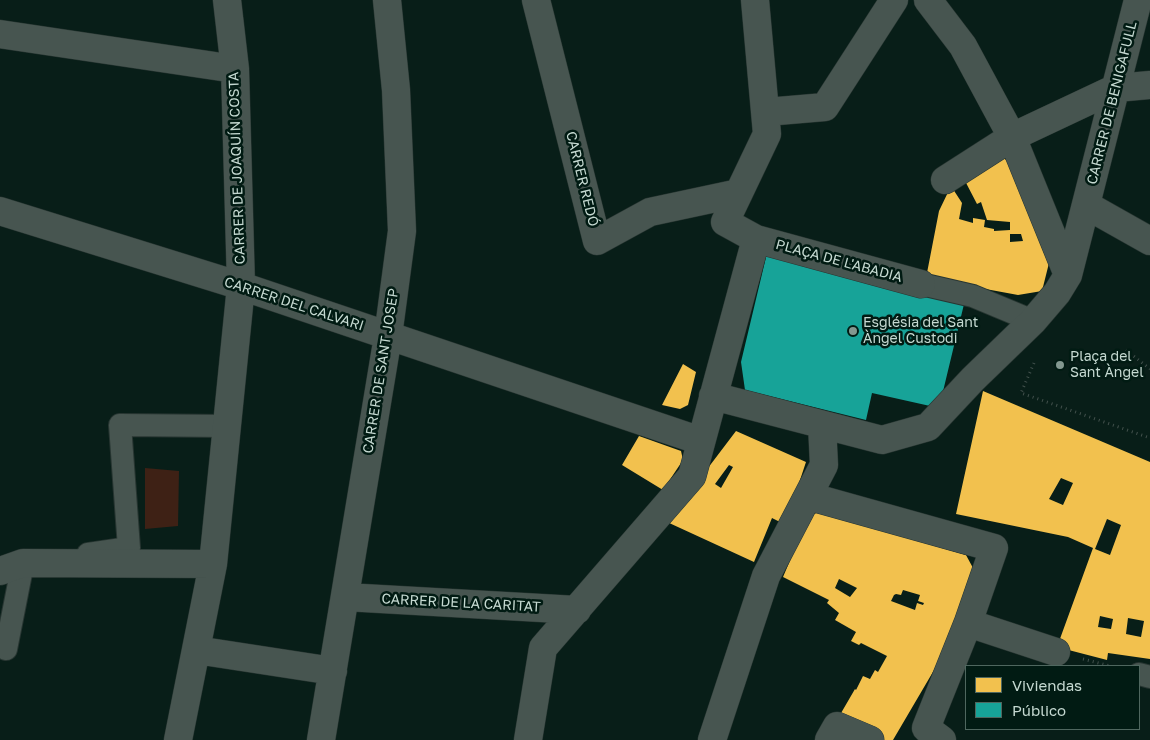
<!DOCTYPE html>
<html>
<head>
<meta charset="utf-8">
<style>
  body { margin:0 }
  #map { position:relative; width:1150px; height:740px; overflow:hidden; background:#081e18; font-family:"Golos Text",sans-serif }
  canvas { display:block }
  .legend { position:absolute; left:965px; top:665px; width:175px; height:65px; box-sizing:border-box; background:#011b13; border:1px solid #4f675f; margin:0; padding:6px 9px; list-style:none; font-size:15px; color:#c5d9d1 }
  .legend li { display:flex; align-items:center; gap:10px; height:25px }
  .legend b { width:25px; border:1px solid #4f675f }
</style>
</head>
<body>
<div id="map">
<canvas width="1150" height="740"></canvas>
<ul class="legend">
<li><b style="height:14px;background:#f2c14e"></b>Viviendas</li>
<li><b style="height:14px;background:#17a398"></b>Público</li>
</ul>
</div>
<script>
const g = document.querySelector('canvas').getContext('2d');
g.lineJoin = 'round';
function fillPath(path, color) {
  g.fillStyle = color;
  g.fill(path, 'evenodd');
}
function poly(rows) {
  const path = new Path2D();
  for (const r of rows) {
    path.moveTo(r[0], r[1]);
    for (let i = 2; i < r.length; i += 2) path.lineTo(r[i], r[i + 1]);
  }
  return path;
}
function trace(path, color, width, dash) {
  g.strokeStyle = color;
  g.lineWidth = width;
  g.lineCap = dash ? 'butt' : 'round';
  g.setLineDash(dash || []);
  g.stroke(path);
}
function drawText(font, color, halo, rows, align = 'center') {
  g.font = font + ' "Golos Text",sans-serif';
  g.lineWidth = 5;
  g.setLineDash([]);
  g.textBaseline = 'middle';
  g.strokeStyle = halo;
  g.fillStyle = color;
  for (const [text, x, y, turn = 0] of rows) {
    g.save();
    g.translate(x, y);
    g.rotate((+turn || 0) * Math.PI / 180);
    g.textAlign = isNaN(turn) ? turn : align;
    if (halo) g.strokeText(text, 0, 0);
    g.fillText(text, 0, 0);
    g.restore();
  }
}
const green = poly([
  [145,468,179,471,178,526,145,529]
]);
const homes = poly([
  [1003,157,1013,167,1050,259,1042,291,1018,295,926,278,939,211,951,186,962,203,959,219,973,223,973,218,985,220,984,227,994,229,994,231,1010,230,1010,222,987,220,981,202,977,204,964,179],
  [1010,234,1021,234,1023,241,1010,242],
  [683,364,696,372,688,405,680,409,662,405],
  [983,391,1150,462,1150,659,1108,653,1107,660,1057,647,1093,548,1068,537,956,514],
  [1061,478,1073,483,1063,505,1049,499],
  [1107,519,1121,525,1110,555,1095,549],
  [1100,616,1113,619,1111,629,1098,627],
  [1128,618,1144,621,1141,637,1126,634],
  [736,431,806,462,797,489,782,523,772,518,754,562,667,522],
  [729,465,733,467,721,488,715,484],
  [639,436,681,451,683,460,663,490,622,465],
  [819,512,966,555,973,568,947,648,893,740,877,740,837,720,855,689,856,690,863,676,870,679,875,670,878,672,887,656,861,643,859,645,851,641,856,632,835,620,839,613,827,603,829,600,783,577,809,516],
  [839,579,857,588,850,597,835,588],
  [903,590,920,595,918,601,924,603,923,605,917,603,915,610,891,601,894,595,896,594,901,595]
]);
const public = poly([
  [767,253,965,300,939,408,872,393,866,420,745,390,741,362]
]);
const path = poly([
  [1126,350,1150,369],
  [1034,363,1021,393,1150,438],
  [1083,659,1110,666]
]);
const pedestrian = poly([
  [921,284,973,296,1033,321],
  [88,554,129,548,120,425,227,426],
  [6,649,23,563,36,561],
  [1139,674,1150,677]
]);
const minor = poly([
  [536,0,597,241,650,212,739,193],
  [928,0,963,46,1012,137,1068,275],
  [0,34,235,69],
  [766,112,825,107,894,0],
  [945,180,1012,137,1116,88,1150,85],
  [1086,205,1150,241],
  [0,211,241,286,701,441],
  [756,239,921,284],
  [713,396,882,440,928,427,973,379,1033,321,1057,293,1068,275,1138,0],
  [808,496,994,548,968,623],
  [0,571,23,563,213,564],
  [345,597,577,610],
  [196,650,333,671],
  [178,740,213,564,241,286,235,69,227,0],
  [321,740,388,336,402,231,396,90,387,0],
  [528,740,543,648,692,476,756,239,725,222,767,134,755,0],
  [712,740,766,576,824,465,822,425],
  [829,740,837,726,870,740],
  [942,740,926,728,968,623,1056,652]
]);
const markers = [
  [853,331,5,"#839890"],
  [1060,365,5,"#839890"]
];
const streetNames = [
  ["CARRER DE BENIGAFULL",1112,103,-76],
  ["CARRER DE JOAQUÍN COSTA",237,168,-92],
  ["CARRER REDÓ",582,179,76],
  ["PLAÇA DE L'ABADIA",839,261,15],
  ["CARRER DEL CALVARI",294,304,18],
  ["CARRER DE SANT JOSEP",381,371,-81],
  ["CARRER DE LA CARITAT",461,603,3]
];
const poiNames = [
  ["Església del Sant",863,323],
  ["Àngel Custodi",863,339],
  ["Plaça del",1070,357],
  ["Sant Àngel",1070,373]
];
fillPath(green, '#3e2115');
fillPath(homes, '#f2c14e');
fillPath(public, '#17a398');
trace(pedestrian, '#283632', 24);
trace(minor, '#283632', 29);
trace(path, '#43514d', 3, [1, 4]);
trace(pedestrian, '#475550', 22);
trace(minor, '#475550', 28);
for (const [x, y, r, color] of markers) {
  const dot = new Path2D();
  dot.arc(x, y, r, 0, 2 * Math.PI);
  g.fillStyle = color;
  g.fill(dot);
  trace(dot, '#011b13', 2);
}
drawText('14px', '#c5d9d1', '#011b13', streetNames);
drawText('14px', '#c5d9d1', '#011b13', poiNames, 'left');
</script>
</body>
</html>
